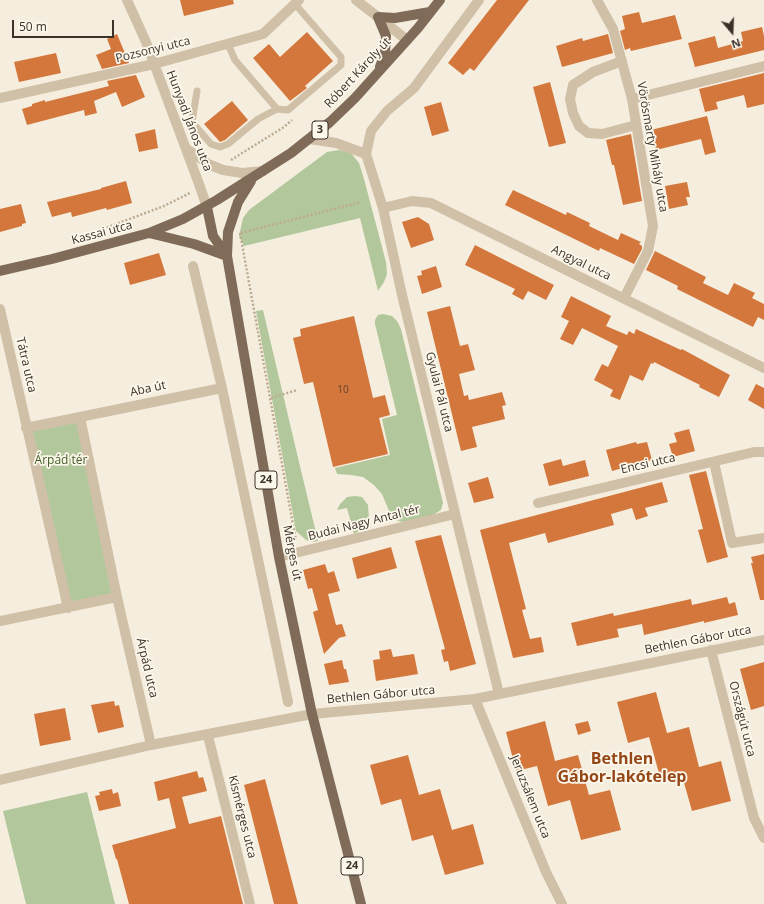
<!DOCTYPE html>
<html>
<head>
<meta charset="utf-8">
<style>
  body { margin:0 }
  #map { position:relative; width:764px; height:904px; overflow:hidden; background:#f5eede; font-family:"Open Sans",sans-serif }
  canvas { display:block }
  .north { position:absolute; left:712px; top:12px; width:40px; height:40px; -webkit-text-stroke:3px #fcf7eb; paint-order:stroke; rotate:161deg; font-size:11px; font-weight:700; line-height:16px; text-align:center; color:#3c3129 }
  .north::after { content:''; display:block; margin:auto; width:14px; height:18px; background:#3c3129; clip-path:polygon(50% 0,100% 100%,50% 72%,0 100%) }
  .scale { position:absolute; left:12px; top:20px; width:102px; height:18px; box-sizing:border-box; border:2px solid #3c3129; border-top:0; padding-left:5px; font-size:12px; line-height:14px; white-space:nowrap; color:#3c3129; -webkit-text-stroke:3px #fcf7eb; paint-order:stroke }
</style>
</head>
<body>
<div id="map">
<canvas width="764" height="904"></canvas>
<div class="north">N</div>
<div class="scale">50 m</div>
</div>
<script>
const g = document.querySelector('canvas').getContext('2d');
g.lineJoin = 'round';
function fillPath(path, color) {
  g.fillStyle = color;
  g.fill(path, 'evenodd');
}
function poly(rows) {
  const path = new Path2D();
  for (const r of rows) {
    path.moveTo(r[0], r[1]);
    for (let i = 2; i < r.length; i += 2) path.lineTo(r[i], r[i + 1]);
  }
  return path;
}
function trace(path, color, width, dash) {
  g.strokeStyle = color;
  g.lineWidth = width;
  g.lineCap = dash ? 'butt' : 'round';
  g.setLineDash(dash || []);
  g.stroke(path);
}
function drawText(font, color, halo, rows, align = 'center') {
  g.font = font + ' "Open Sans",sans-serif';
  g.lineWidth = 3.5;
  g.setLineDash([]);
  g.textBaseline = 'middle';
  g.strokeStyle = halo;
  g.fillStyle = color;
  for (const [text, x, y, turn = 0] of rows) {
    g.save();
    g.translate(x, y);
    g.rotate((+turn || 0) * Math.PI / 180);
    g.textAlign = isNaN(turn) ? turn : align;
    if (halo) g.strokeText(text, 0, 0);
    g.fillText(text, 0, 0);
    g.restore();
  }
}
const green = poly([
  [339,150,351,153,359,163,364,179,386,262,387,274,384,282,378,291,360,218,244,246,239,236,243,218,249,210,327,152],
  [263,310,299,462,318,541,312,542,306,540,296,531,256,311],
  [383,314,392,316,397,321,401,329,443,503,441,510,431,516,402,522,393,519,389,511,382,494,374,485,363,477,351,475,337,474,335,468,390,455,382,419,397,415,375,324,375,320,378,315],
  [77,422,114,596,70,605,29,430],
  [355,496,362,497,368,505,369,519,365,527,354,534,347,508,337,510,340,504,347,497],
  [87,792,115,904,26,904,3,811]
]);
const building = poly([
  [180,0,233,0,234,4,184,16],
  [497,0,529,0,474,71,470,68,463,75,448,63],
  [639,12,642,23,675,15,682,39,631,51,630,48,625,50,620,31,625,29,622,16],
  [762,27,764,36,764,50,695,67,688,43,715,36,718,48,743,41,741,32],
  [307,32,333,61,305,86,307,88,290,101,253,58,269,44,280,57],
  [117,34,129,63,102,69,96,55,111,49,107,39],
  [608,34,613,53,562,67,556,46,582,38,583,41],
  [56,53,61,73,19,82,14,62],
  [764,73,764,104,747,108,744,95,716,102,718,109,705,112,699,89],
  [136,75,145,97,122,107,116,92,94,101,97,113,85,116,84,110,27,125,22,109,32,106,32,104,45,100,45,102,109,86,107,81],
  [550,82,566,143,549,147,533,87],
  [232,101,248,120,225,140,220,142,204,124],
  [441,102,449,131,432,136,424,107],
  [707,116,716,152,705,155,701,139,656,150,651,130],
  [155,129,158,148,139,152,135,134],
  [631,134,642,201,623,205,614,165,612,165,606,140],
  [126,181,132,203,107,210,106,208,72,217,71,212,52,217,47,202,101,189,101,188],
  [687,182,690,197,686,197,688,205,669,209,665,186],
  [513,190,566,215,567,212,590,223,589,226,618,240,621,233,641,242,639,244,642,246,642,249,634,264,600,248,599,251,505,205],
  [21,204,26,223,22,224,22,226,0,232,0,209],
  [418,217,429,224,434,240,411,248,402,222],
  [475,245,554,285,546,300,528,291,523,300,512,294,515,289,465,265],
  [655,251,706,277,703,283,728,295,734,283,755,293,752,298,764,304,764,320,758,317,753,327,677,289,678,286,646,270],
  [159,253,166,275,130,285,124,263],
  [436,266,442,287,422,294,417,276,422,275,421,271],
  [571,296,611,316,606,326,627,335,629,331,634,334,636,329,681,350,682,349,730,375,719,397,699,387,700,385,654,362,653,364,651,363,643,381,630,375,620,400,610,396,613,390,594,380,602,364,608,367,618,346,582,328,573,345,560,339,569,321,561,317],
  [450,306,460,346,468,344,475,370,459,374,464,396,468,395,469,400,502,392,506,405,502,406,505,419,472,427,477,447,461,451,427,312],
  [354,316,373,398,385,395,390,415,379,418,388,454,333,467,313,382,304,384,293,338,301,336,300,329],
  [756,384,764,388,764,409,748,400],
  [689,429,695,451,673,457,669,444,677,442,674,433],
  [636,442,637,444,647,442,652,460,612,471,606,450],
  [561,459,563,466,585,460,589,476,549,486,543,464],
  [706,471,728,557,707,563,698,530,703,529,689,475],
  [488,477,494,498,474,503,468,483],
  [662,482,668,502,645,508,648,516,636,520,632,508,611,514,614,525,548,543,545,533,509,543,526,609,522,610,530,639,541,637,544,652,513,658,480,530],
  [441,535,476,664,450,671,448,661,444,662,441,650,445,649,415,541],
  [391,547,397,568,357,579,352,558],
  [764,554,764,600,760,600,751,563,753,563,751,557],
  [325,564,328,573,334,571,340,591,328,594,336,625,342,624,346,636,339,638,324,654,313,612,318,610,312,588,308,589,303,570],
  [727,597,729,604,735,602,738,615,704,623,704,621,644,635,642,624,617,629,619,637,577,646,571,623,613,613,614,616,691,599,692,605],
  [391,649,393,657,414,654,418,674,376,681,373,660,380,659,379,651],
  [342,660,344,669,346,669,349,682,329,685,324,664],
  [764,662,764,706,751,710,740,669],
  [656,692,667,733,689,727,699,767,721,761,731,801,692,811,681,772,660,777,649,737,628,743,617,702],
  [114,701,115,706,119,705,124,727,98,733,91,705],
  [65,708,71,740,40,746,34,714],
  [545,721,555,761,578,755,589,795,610,790,621,830,581,840,570,800,548,806,537,766,516,771,506,732],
  [588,721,591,731,578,735,575,724],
  [408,755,419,795,440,789,452,830,473,824,484,864,445,875,433,835,412,841,401,799,381,805,370,765],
  [197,771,199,778,203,777,207,791,182,797,189,824,221,816,243,904,129,904,117,859,116,859,112,845,176,828,169,798,158,801,154,782],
  [265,779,298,904,274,904,244,785],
  [112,789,113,794,118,792,121,806,99,811,95,796,100,795,99,792]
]);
const path = poly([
  [231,160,284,127,292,120],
  [103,229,164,206,188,194,191,192],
  [240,233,296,541],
  [241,233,361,202],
  [271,398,297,390]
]);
const service = poly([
  [228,44,235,60,277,109,288,110,341,65,341,57,295,4],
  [197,91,192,122,211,144,220,147,228,144,258,119,277,109]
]);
const minor = poly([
  [127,0,146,42,199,184,207,207],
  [479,0,414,88,387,111,371,131,366,154,383,208,402,295,499,694],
  [597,0,613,29,632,99,653,226,648,251,624,298],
  [378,17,407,40],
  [622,61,593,72,573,85,570,99,573,113,579,126,588,133,602,134,636,125],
  [0,98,154,64,263,34,299,0],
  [632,99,764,66],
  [309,139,336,143,366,154],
  [187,149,208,164,223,170,242,173,263,171],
  [383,208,412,201,431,203,764,368],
  [193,266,222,388,288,702],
  [0,309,68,608],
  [80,417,117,597,151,745],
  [26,428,222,388],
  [714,462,732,543,764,538],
  [538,503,754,452,764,452],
  [279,557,455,514],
  [0,621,117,597],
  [711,650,754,818,764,838],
  [475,699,546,872,562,904],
  [208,736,250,904],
  [0,780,151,745,312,714,475,699,764,640]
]);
const tertiary = poly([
  [356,0,378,17]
]);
const primary = poly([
  [380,67,385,53,386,36,378,17,395,18,430,12],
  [207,207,213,236,227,256,279,557,312,714,361,904],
  [149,233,194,244,227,256],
  [227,256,228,232,238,202,251,181],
  [0,271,52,259,149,233,183,219,217,200,291,153,330,122,355,98,418,28,440,0]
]);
const numberNames = [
  ["10",343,390]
];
const shields = [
  [320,130,16],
  [266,480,22],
  [352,866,22]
];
const shieldNames = [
  ["3",320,130],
  ["24",266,480],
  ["24",352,866]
];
const streetNames = [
  ["Pozsonyi utca",153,50,-14],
  ["Róbert Károly út",358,73,-47],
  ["Hunyadi János utca",189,121,69],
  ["Vörösmarty Mihály utca",652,147,80],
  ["Kassai utca",102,233,-15],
  ["Angyal utca",581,263,26],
  ["Tátra utca",26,365,77],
  ["Aba út",148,389,-12],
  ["Gyulai Pál utca",439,392,76],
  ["Encsi utca",648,464,-13],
  ["Budai Nagy Antal tér",364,523,-14],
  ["Mérges út",292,553,79],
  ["Bethlen Gábor utca",698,640,-11],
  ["Árpád utca",147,668,77],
  ["Bethlen Gábor utca",381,695,-5],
  ["Országút utca",742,719,76],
  ["Jeruzsálem utca",530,797,68],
  ["Kismérges utca",242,817,76]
];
const parkNames = [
  ["Árpád tér",61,461]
];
const districtNames = [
  ["Bethlen",622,759],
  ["Gábor-lakótelep",622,777]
];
fillPath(green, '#b2c79b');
fillPath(building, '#d4773d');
trace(path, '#bcaa91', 2.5, [2, 2]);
trace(service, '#d0c0a8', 7);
trace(minor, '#d0c0a8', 10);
trace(tertiary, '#d0c0a8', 10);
trace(primary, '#7f6b58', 10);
drawText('10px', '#62422e', null, numberNames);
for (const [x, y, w] of shields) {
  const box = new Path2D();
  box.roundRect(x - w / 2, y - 9, w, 18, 3);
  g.fillStyle = '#fcf7eb';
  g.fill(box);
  trace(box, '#3c3129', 1);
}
drawText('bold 11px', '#3c3129', null, shieldNames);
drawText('12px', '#3c3129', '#fcf7eb', streetNames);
drawText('12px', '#435d29', '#fcf7eb', parkNames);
drawText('bold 16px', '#954717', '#fcf7eb', districtNames);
</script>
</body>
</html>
